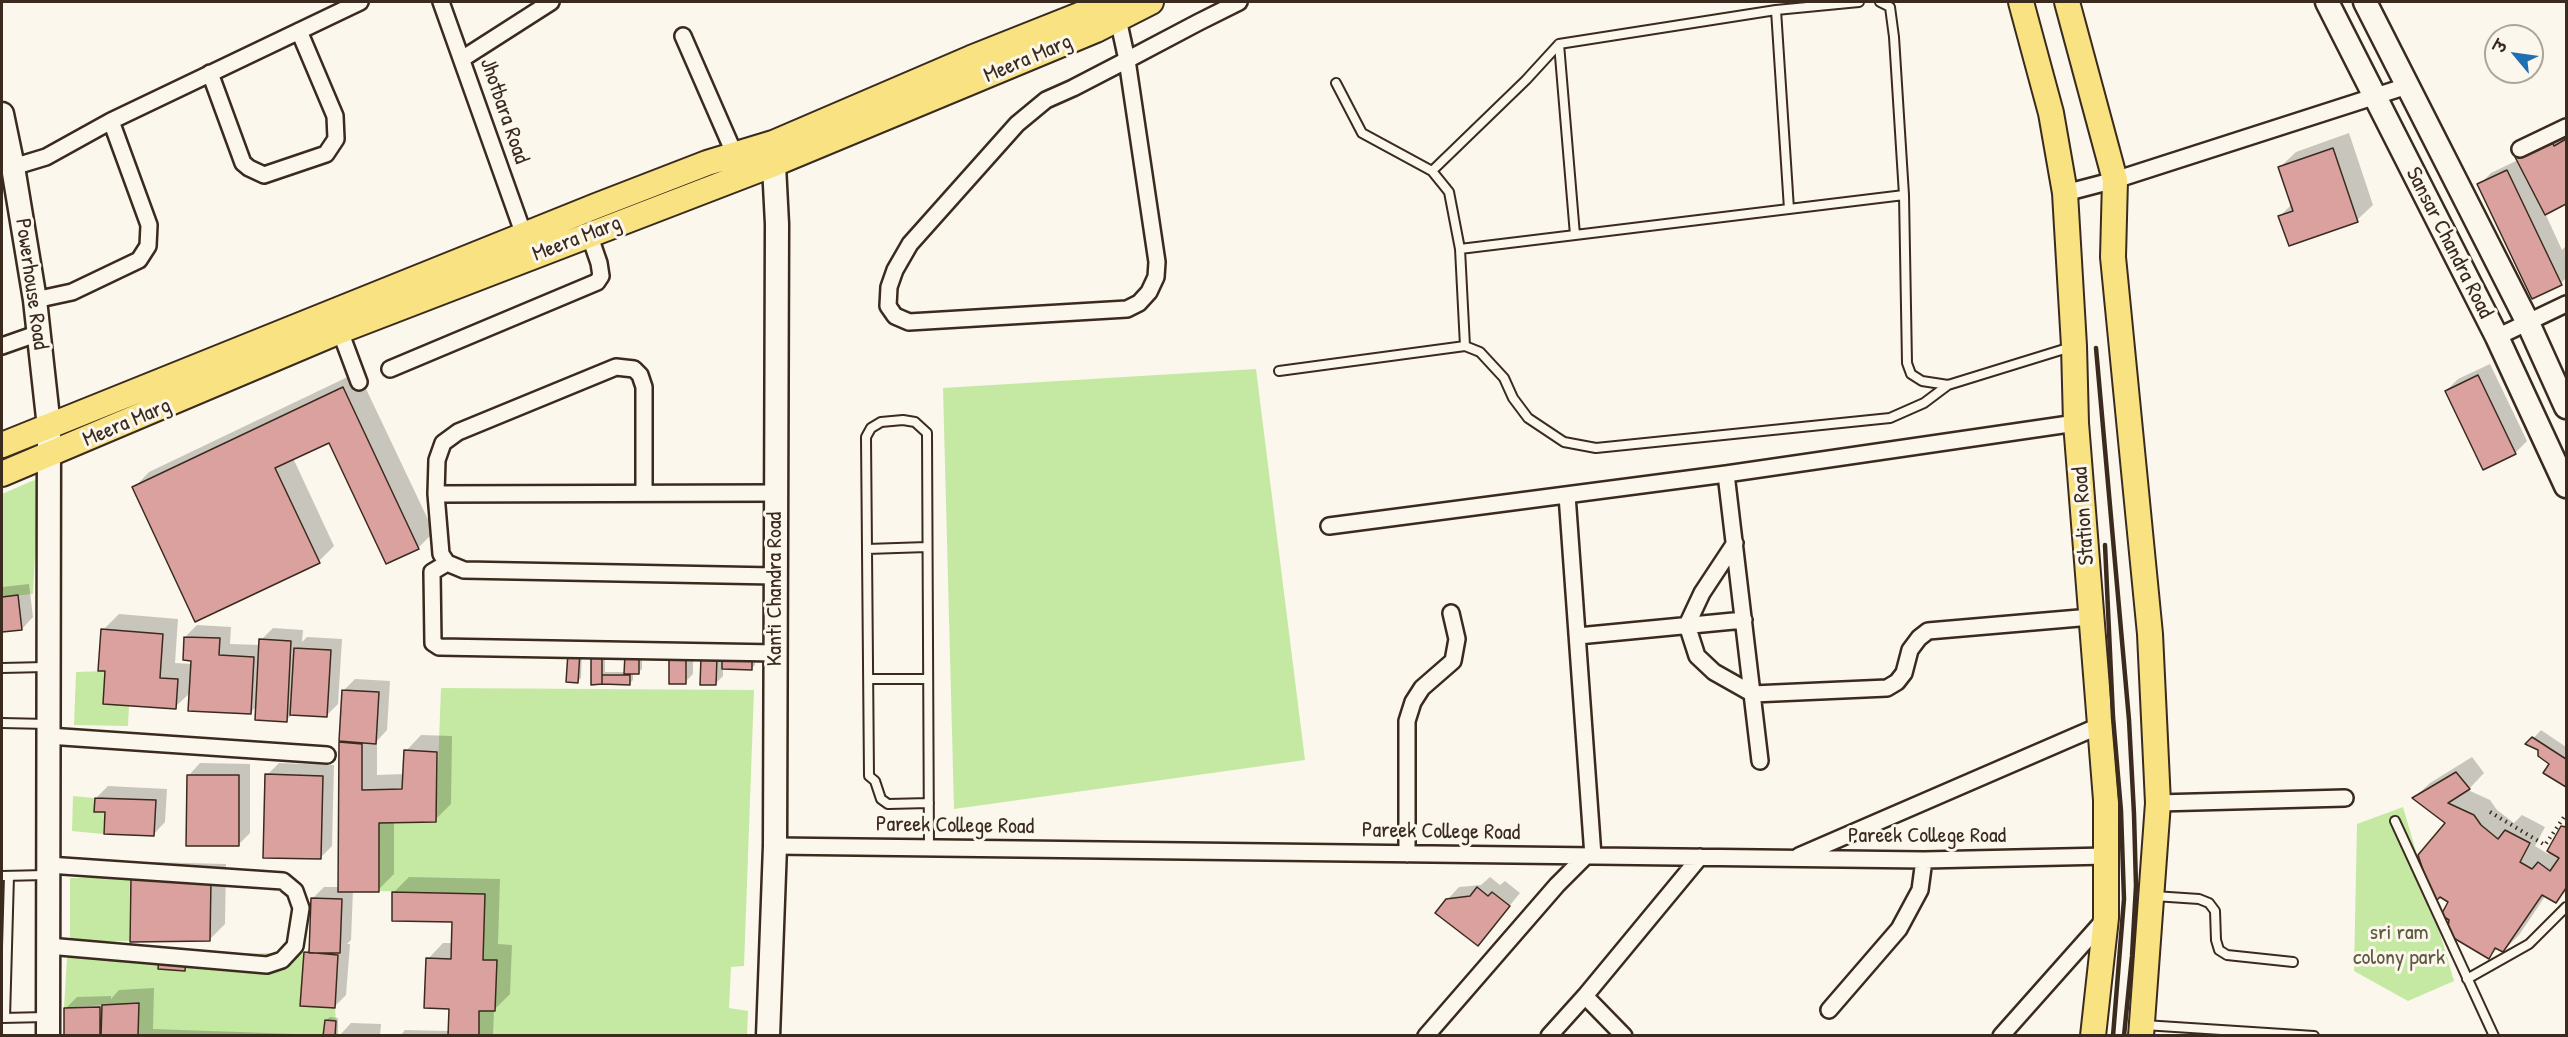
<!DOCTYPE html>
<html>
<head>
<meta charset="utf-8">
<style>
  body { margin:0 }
  #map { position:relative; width:2568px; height:1037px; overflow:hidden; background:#fbf7ec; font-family:"Patrick Hand","Playpen Sans Deva",sans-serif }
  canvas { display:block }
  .frame { position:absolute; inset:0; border:3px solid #3b2a1e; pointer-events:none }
  .north { position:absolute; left:2484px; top:24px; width:60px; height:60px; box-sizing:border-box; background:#fbf7ec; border:2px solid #aea59a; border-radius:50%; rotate:299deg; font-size:16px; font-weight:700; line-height:24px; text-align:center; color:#3b2a1e }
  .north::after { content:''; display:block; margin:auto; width:21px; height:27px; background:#1f6fb2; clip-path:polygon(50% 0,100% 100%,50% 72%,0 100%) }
</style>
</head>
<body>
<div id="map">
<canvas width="2568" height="1037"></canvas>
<div class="frame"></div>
<div class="north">उ</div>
</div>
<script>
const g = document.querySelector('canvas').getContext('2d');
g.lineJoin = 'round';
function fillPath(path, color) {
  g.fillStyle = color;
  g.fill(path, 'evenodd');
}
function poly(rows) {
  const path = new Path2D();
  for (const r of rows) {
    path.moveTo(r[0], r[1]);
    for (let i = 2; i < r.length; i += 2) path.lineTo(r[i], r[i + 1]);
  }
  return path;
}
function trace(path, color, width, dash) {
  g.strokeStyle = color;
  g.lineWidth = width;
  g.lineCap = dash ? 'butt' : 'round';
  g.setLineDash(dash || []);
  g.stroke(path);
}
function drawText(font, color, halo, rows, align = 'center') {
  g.font = font + ' "Patrick Hand",sans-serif';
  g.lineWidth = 6;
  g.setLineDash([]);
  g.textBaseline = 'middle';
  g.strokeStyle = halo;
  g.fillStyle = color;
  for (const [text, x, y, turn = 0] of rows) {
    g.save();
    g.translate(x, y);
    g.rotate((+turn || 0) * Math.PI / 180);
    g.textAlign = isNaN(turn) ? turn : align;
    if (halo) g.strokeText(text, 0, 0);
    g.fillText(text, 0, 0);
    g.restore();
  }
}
const green = poly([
  [1256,369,1305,760,954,809,943,388],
  [39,478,33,594,2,597,2,494],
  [105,671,103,704,129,706,128,726,74,725,76,672],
  [441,688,754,690,744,966,731,967,729,1008,748,1011,747,1035,479,1035,479,1011,495,1011,497,960,483,960,485,894,380,891,379,823,436,821],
  [73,796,94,798,94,812,105,812,103,834,72,831],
  [2403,807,2454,981,2408,1001,2354,971,2357,824],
  [70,878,130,878,129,941,70,942],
  [304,952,300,1006,335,1008,337,1035,138,1035,139,1002,64,1008,67,958]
]);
const shadow = poly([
  [2349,133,2373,205,2357,220,2280,216,2292,204,2280,167,2296,152],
  [2566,135,2566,202,2545,213,2562,250,2566,246,2566,278,2561,283,2479,185,2491,173,2518,160,2517,157],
  [2490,364,2527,441,2515,453,2446,391,2458,379],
  [358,372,434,532,418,548,329,441,293,458,334,546,319,561,134,488,149,472],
  [29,584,33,617,22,629,2,631,2,587],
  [119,614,178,619,175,663,192,664,185,637,197,625,231,627,230,644,261,645,261,640,273,628,303,630,302,642,307,637,342,639,338,704,327,715,293,714,286,720,257,706,250,713,191,692,175,707,107,670,103,630],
  [693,649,693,674,685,682,670,682],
  [582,650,581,678,578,681,568,680],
  [605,651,605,672,626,672,642,652,642,669,638,672,633,672,633,680,629,684,593,683,593,654],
  [755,656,755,665,752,668,723,668,723,676,716,683,702,658],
  [355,679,390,681,387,730,377,741,377,775,404,774,406,751,421,735,452,736,451,804,435,820,394,821,394,874,378,890,353,890,351,940,347,944,350,944,346,995,335,1006,305,953,311,947,313,898,324,887,339,887,343,691],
  [2541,730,2566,747,2566,785,2540,749,2528,744],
  [2472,757,2484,773,2468,790,2490,800,2497,810,2514,823,2522,815,2545,827,2535,846,2548,854,2566,823,2566,891,2556,901,2546,895,2519,935,2503,951,2498,948,2489,957,2450,902,2447,822,2414,798,2430,783],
  [200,763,250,764,250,833,238,845,189,775],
  [279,763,334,765,332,846,320,858,267,775],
  [108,786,167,789,165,822,154,834,106,811,96,798],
  [148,862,226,864,225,924,210,939,132,878],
  [409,877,500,879,498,944,512,945,510,994,494,1010,493,1036,400,1036,405,1030,449,1031,450,1007,428,959,443,943,453,943,453,921,393,893],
  [1490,877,1500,885,1505,881,1520,893,1478,944,1447,900,1459,887,1481,885],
  [10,883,13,941,2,952,2,884],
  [154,988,153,1029,325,1035,326,1020,330,1017,338,1018,338,1036,66,1036,65,1009,77,997,111,996,111,999,119,990],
  [351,1023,381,1024,380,1036,339,1036]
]);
const building = poly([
  [2550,138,2554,146,2566,139,2566,204,2545,215,2515,157,2550,138],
  [2333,148,2358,222,2289,246,2278,216,2293,211,2278,167,2333,148],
  [2507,170,2562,285,2532,299,2477,184,2507,170],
  [2478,375,2516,454,2483,470,2445,391,2478,375],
  [343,387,419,549,386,564,329,443,275,468,320,563,195,622,132,487,343,387],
  [18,595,22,630,2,632,2,597,18,595],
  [101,629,163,634,160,678,178,679,176,709,103,704,105,671,98,671,101,629],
  [184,637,220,638,219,655,254,657,251,714,188,711,191,661,183,660,184,637],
  [259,639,291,641,287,722,255,720,259,639],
  [294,648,331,650,327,717,290,715,294,648],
  [568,653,580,653,578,683,566,682,568,653],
  [591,654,602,654,602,684,591,685,591,654],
  [625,654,639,655,639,674,624,674,625,654],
  [669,656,686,656,686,684,669,684,669,656],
  [701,657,717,658,716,685,700,685,701,657],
  [722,658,752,659,752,670,722,669,722,658],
  [602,675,630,675,630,685,602,684,602,675],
  [342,690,379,692,376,744,339,741,342,690],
  [2532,737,2566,759,2566,787,2543,773,2549,764,2538,756,2538,750,2525,744,2532,737],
  [339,742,362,744,362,790,402,789,404,750,437,752,436,822,379,823,379,892,338,892,339,742],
  [2456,772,2470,789,2448,803,2474,815,2481,825,2498,839,2505,830,2530,843,2520,862,2532,869,2538,862,2550,871,2559,858,2547,851,2561,826,2566,827,2566,888,2556,903,2542,895,2503,952,2495,948,2489,959,2447,934,2449,920,2441,915,2448,902,2440,897,2434,903,2418,855,2445,823,2412,798,2456,772],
  [265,774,323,776,321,859,263,858,265,774],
  [187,775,239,775,239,846,186,846,187,775],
  [95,798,156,800,154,836,104,834,105,812,94,812,95,798],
  [131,877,211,880,210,941,130,942,131,877],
  [1477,887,1488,896,1492,892,1510,906,1478,946,1435,913,1446,899,1470,896,1477,887],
  [392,892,485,894,483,960,497,960,495,1011,479,1011,479,1036,448,1036,449,1009,424,1008,426,958,451,959,452,922,392,921,392,892],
  [311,898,342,899,340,953,309,953,311,898],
  [304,952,338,955,335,1008,300,1006,304,952],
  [159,956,186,958,185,971,158,969,159,956],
  [139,1003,138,1036,101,1036,102,1005,139,1003],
  [100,1007,100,1036,64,1036,64,1008,100,1007],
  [325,1020,336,1021,335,1036,323,1036,325,1020]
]);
const path = poly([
  [2490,812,2545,845,2566,814]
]);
const lane = poly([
  [1880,2,1890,7,1894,37,1904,195,1907,363,1911,374,1922,381,1948,385,2071,347],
  [1776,10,1789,209],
  [1559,44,1575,235],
  [1336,83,1362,133,1432,171],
  [1460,249,1904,195],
  [1465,346,1460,249,1449,192,1432,171,1526,80,1559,44,1776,10,1859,2],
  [1279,371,1465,346,1480,352,1504,378,1513,398,1528,418,1564,442,1596,448,1890,418,1924,403,1948,385],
  [867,549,927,547],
  [2,668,45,667],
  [869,679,928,679],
  [2,723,47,724],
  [929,803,888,804,881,799,875,781,869,776,866,437,871,428,881,422,903,420,915,422,927,433,929,848],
  [2395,821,2494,1036],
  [2,876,45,875],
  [2154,896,2199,899,2209,903,2215,911,2216,940,2219,950,2227,955,2293,962],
  [2467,979,2529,944,2566,907],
  [2,1018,46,1017],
  [5,1018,9,876],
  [2144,1025,2314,1036]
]);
const street = poly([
  [441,2,524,235],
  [1118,19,1127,60,1157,262,1156,277,1149,292,1139,303,1127,309,909,322,895,316,888,306,889,287,895,270,910,244,1017,124,1046,100,1073,88,1127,60,1199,22,1239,2],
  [683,36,735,155],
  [462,59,551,2],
  [210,73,243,163,249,168,264,175,326,154,336,139,335,116,299,31],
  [2520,149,2566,127],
  [13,167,46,157,111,121,360,2],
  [2065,193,2115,180,2407,86],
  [35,300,72,292,139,260,148,246,149,225,111,121],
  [340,331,359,382],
  [2497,337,2566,304],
  [2,346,39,333],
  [390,369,597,282,601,276,599,263,589,234],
  [1726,474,1760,761],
  [644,492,644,387,640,375,634,369,616,367,458,432,443,443,437,460,436,494,441,554,447,563,464,570,774,576],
  [436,494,775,493],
  [1567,495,1593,856],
  [1329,526,1726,474,2076,423],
  [1735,543,1702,593,1687,625,1697,656,1714,672,1753,694,1887,688,1897,682,1904,673,1910,650,1919,638,1928,631,2091,617],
  [447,563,432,572,433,643,439,647,776,653],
  [1578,636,1744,620],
  [48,736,327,755],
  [2158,803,2345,798],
  [775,846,1924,860,2107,856],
  [1407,854,1407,721,1413,702,1422,688,1453,661,1457,639,1451,613],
  [1799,856,2099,726],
  [48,865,283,881,295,891,301,908,295,946,282,960,267,965,48,946],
  [1585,996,1624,1036],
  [1829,1010,1899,929,1920,890,1924,860],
  [1426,1036,1557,885,1586,856],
  [1549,1036,1585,996,1700,857],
  [2001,1036,2105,919]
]);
const secondary = poly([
  [2327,2,2497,337,2566,486],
  [2365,2,2528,323,2566,407],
  [2,114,13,167,35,300,49,427,48,1036],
  [768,1036,775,846,777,224,773,146]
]);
const primary = poly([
  [2021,2,2051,113,2065,193,2074,346,2076,423,2106,800,2106,918,2093,1036],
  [2067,2,2115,180,2113,257,2150,634,2158,803,2141,1036],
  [2,445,596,206,707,163,773,143,971,58,1112,2],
  [2,474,340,331,774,164,1096,30,1151,2]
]);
const rail = poly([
  [2096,348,2129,720,2134,814,2136,886,2132,956,2124,1036],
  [2105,545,2113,717,2121,811,2124,899,2113,1036]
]);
const streetNames = [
  ["Meera Marg",1028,59,-23],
  ["Jhotbara Road",504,111,71],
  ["Meera Marg",577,239,-21],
  ["Sansar Chandra Road",2449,243,63],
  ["Powerhouse Road",31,284,82],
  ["Meera Marg",127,423,-23],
  ["Station Road",2084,516,-94],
  ["Kanti Chandra Road",775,589,-90],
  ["Pareek College Road",955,826,1],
  ["Pareek College Road",1441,832,1],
  ["Pareek College Road",1927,836]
];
const parkNames = [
  ["sri ram",2399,933],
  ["colony park",2399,958]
];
fillPath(green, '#c5e9a2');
fillPath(shadow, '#0003');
fillPath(building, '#dba19f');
trace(building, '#3b2a1e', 1.5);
trace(lane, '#3b2a1e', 12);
trace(street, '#3b2a1e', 20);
trace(secondary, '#3b2a1e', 27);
trace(primary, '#3b2a1e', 28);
trace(path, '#3b2a1e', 4, [1.5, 4.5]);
trace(lane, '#fbf7ec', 8);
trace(street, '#fbf7ec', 15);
trace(secondary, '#fbf7ec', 22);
trace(primary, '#f8e281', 24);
trace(rail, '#3b2a1e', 4.5);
drawText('22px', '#3b2a1e', '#fbf7ec', streetNames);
drawText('22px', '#5e5a3f', '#fbf7ec', parkNames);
</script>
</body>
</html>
